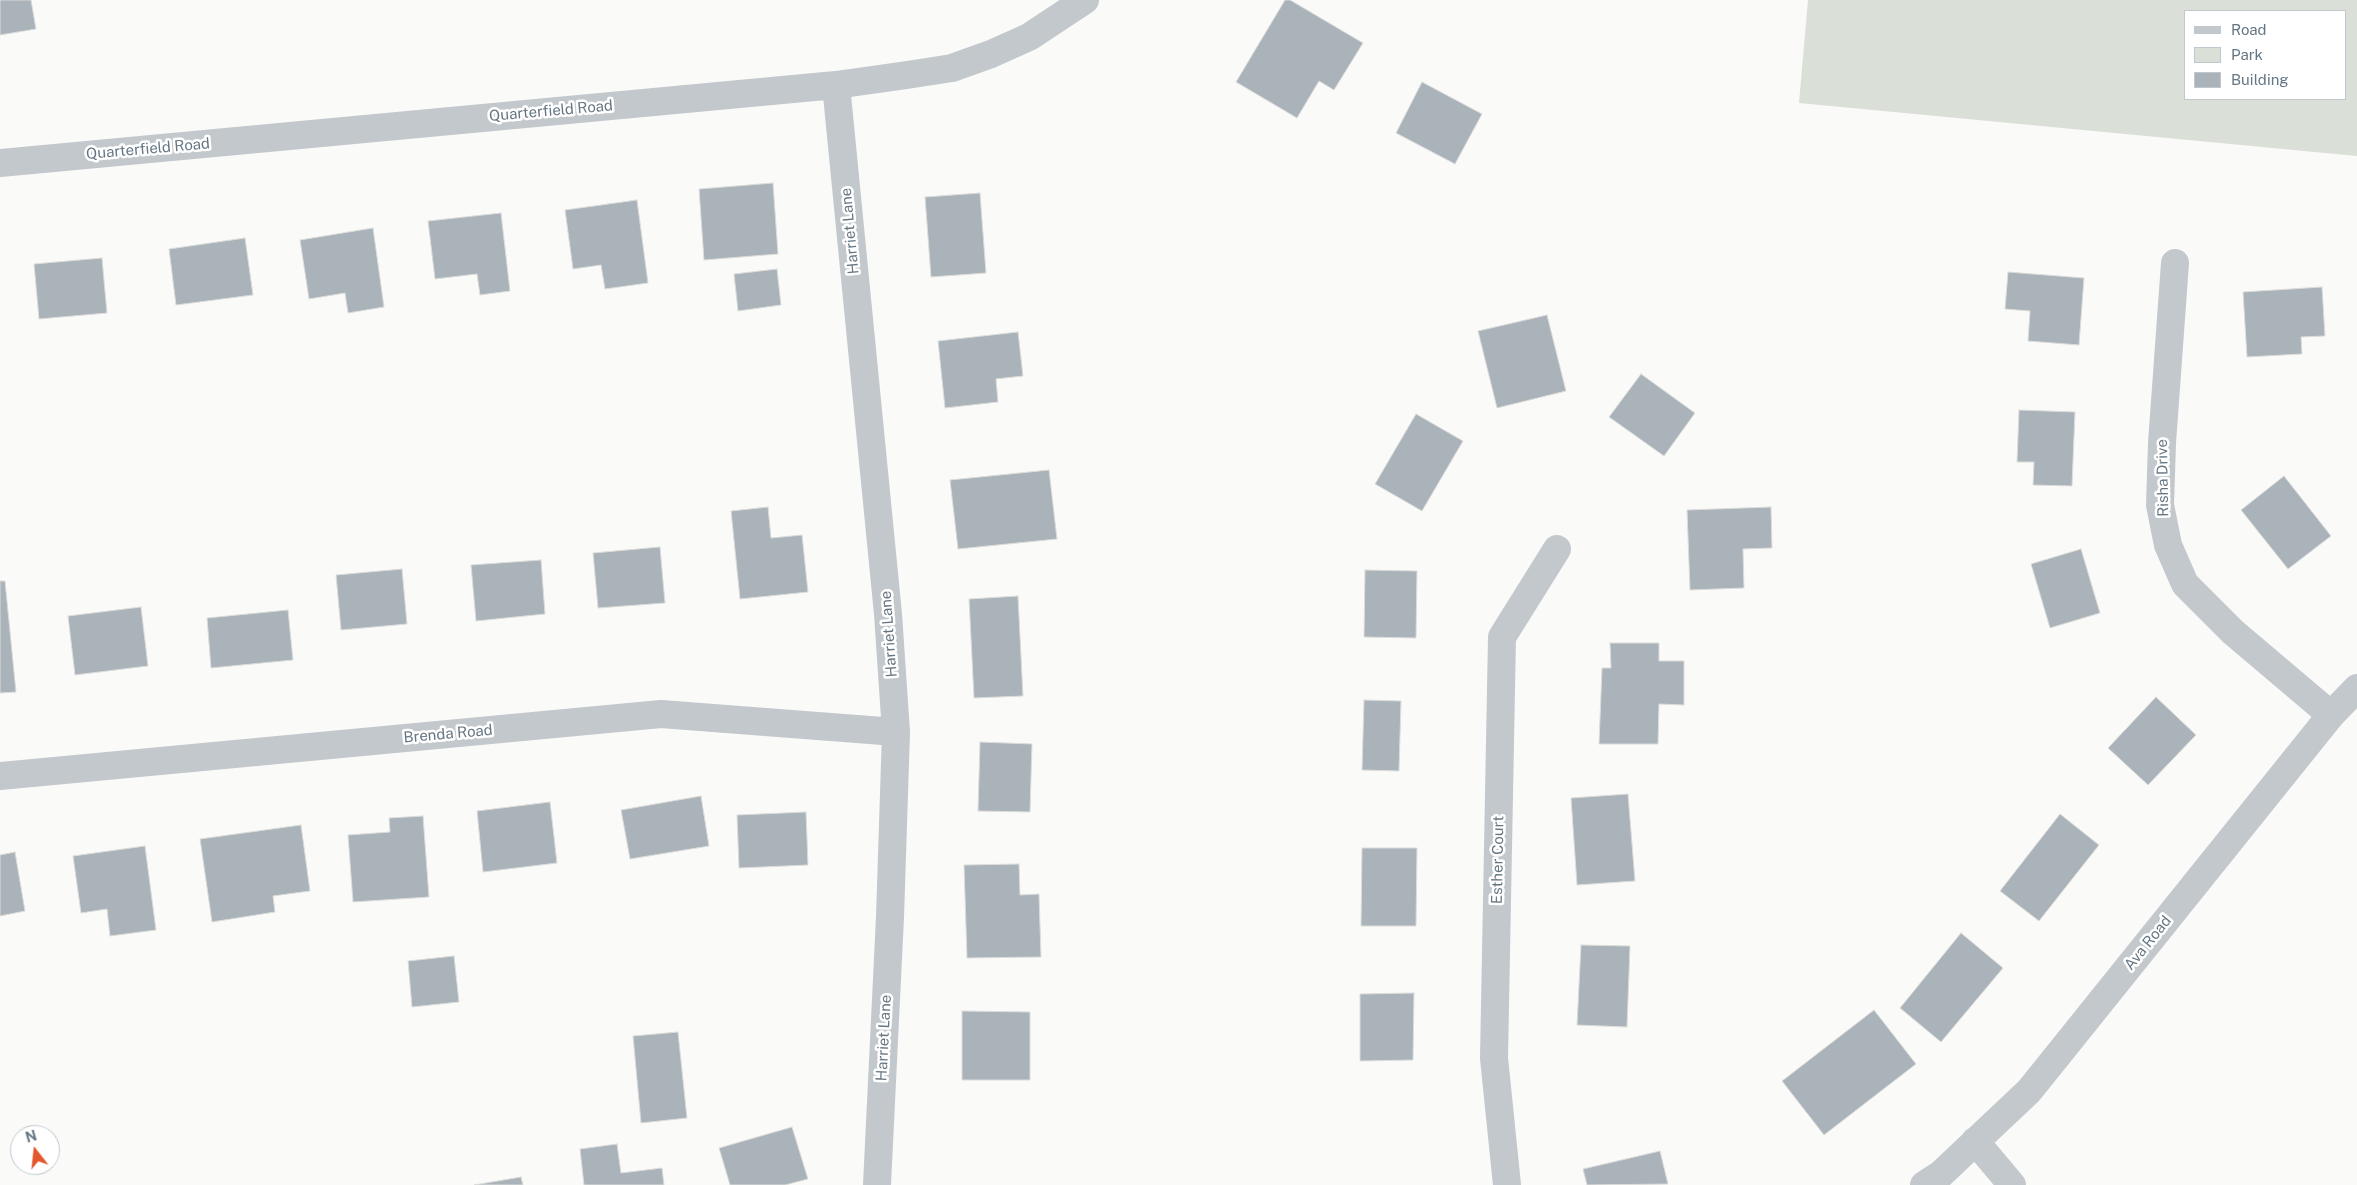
<!DOCTYPE html>
<html>
<head>
<meta charset="utf-8">
<style>
  body { margin:0 }
  #map { position:relative; width:2357px; height:1185px; overflow:hidden; background:#fafaf8; font-family:"Public Sans",sans-serif }
  canvas { display:block }
  .legend { position:absolute; left:2184px; top:10px; width:162px; height:90px; box-sizing:border-box; background:#fff; border:1px solid #c1c8cd; margin:0; padding:6px 9px; list-style:none; font-size:15px; color:#657683 }
  .legend li { display:flex; align-items:center; gap:10px; height:25px }
  .legend b { width:25px; border:1px solid #c1c8cd }
  .north { position:absolute; left:10px; top:1125px; width:50px; height:50px; box-sizing:border-box; background:#fff; border:1px solid #c1c8cd; border-radius:50%; rotate:344deg; font-size:14px; font-weight:700; line-height:20px; text-align:center; color:#657683 }
  .north::after { content:''; display:block; margin:auto; width:18px; height:22px; background:#e4572e; clip-path:polygon(50% 0,100% 100%,50% 72%,0 100%) }
</style>
</head>
<body>
<div id="map">
<canvas width="2357" height="1185"></canvas>
<ul class="legend">
<li><b style="height:6px;background:#c3c8cc"></b>Road</li>
<li><b style="height:14px;background:#dadfd7"></b>Park</li>
<li><b style="height:14px;background:#aab3b9"></b>Building</li>
</ul>
<div class="north">N</div>
</div>
<script>
const g = document.querySelector('canvas').getContext('2d');
g.lineJoin = 'round';
function fillPath(path, color) {
  g.fillStyle = color;
  g.fill(path, 'evenodd');
}
function poly(rows) {
  const path = new Path2D();
  for (const r of rows) {
    path.moveTo(r[0], r[1]);
    for (let i = 2; i < r.length; i += 2) path.lineTo(r[i], r[i + 1]);
  }
  return path;
}
function trace(path, color, width, dash) {
  g.strokeStyle = color;
  g.lineWidth = width;
  g.lineCap = dash ? 'butt' : 'round';
  g.setLineDash(dash || []);
  g.stroke(path);
}
function drawText(font, color, halo, rows, align = 'center') {
  g.font = font + ' "Public Sans",sans-serif';
  g.lineWidth = 5;
  g.setLineDash([]);
  g.textBaseline = 'middle';
  g.strokeStyle = halo;
  g.fillStyle = color;
  for (const [text, x, y, turn = 0] of rows) {
    g.save();
    g.translate(x, y);
    g.rotate((+turn || 0) * Math.PI / 180);
    g.textAlign = isNaN(turn) ? turn : align;
    if (halo) g.strokeText(text, 0, 0);
    g.fillText(text, 0, 0);
    g.restore();
  }
}
const green = poly([
  [1808,0,2357,0,2357,156,1799,103],
  [2186,11,2346,11,2346,99,2186,99]
]);
const building = poly([
  [0,0,31,0,36,29,0,35,0,0],
  [1285,0,1290,0,1363,43,1334,90,1319,81,1297,118,1236,82,1285,0],
  [1422,82,1482,114,1455,164,1396,133,1422,82],
  [773,183,778,254,704,260,699,189,773,183],
  [980,193,986,273,931,277,925,197,980,193],
  [637,200,648,283,605,289,601,265,573,269,565,210,637,200],
  [501,213,510,291,480,295,477,274,435,279,428,221,501,213],
  [373,228,384,307,348,313,345,293,309,299,300,240,373,228],
  [245,238,253,295,176,305,169,249,245,238],
  [102,258,107,313,39,319,34,264,102,258],
  [777,269,781,305,738,311,734,274,777,269],
  [2008,272,2084,278,2079,345,2028,341,2030,311,2005,309,2008,272],
  [2322,287,2325,336,2301,337,2302,354,2247,357,2243,292,2322,287],
  [1547,315,1566,391,1497,408,1478,331,1547,315],
  [1018,332,1023,376,996,379,998,402,945,408,938,341,1018,332],
  [1641,374,1695,413,1664,456,1609,417,1641,374],
  [2019,410,2075,412,2072,486,2033,485,2034,462,2017,462,2019,410],
  [1416,414,1463,441,1422,511,1375,484,1416,414],
  [1049,470,1057,539,958,549,950,480,1049,470],
  [2284,476,2331,536,2288,569,2241,510,2284,476],
  [768,507,771,538,802,535,808,592,740,599,731,511,768,507],
  [1771,507,1772,548,1743,549,1744,588,1690,590,1687,510,1771,507],
  [660,547,665,603,598,608,593,553,660,547],
  [2081,549,2100,613,2050,628,2031,564,2081,549],
  [541,560,545,614,476,621,471,565,541,560],
  [402,569,407,624,341,630,336,575,402,569],
  [1365,570,1417,571,1416,638,1364,637,1365,570],
  [0,581,5,581,16,692,0,693,0,581],
  [1018,596,1023,696,974,698,969,599,1018,596],
  [141,607,148,666,75,675,68,616,141,607],
  [288,610,293,660,211,668,207,618,288,610],
  [1610,643,1659,643,1659,661,1684,661,1684,705,1659,704,1658,744,1599,744,1602,668,1611,668,1610,643],
  [2156,697,2196,735,2148,785,2108,748,2156,697],
  [1364,700,1401,701,1399,771,1362,770,1364,700],
  [980,742,1032,744,1030,812,978,811,980,742],
  [1628,794,1635,881,1577,885,1571,798,1628,794],
  [701,796,709,846,630,859,621,810,701,796],
  [550,802,557,863,483,872,477,811,550,802],
  [806,812,808,865,739,868,737,815,806,812],
  [2060,814,2099,845,2039,921,2000,891,2060,814],
  [423,816,429,897,353,902,348,835,390,832,389,818,423,816],
  [301,825,310,891,273,896,275,912,212,922,200,839,301,825],
  [145,846,156,930,110,936,107,909,81,913,73,856,145,846],
  [1362,848,1417,848,1416,926,1361,926,1362,848],
  [15,852,25,911,0,916,0,855,15,852],
  [1019,864,1020,895,1039,894,1041,957,967,958,964,865,1019,864],
  [1961,933,2003,968,1941,1042,1900,1008,1961,933],
  [1581,945,1630,946,1627,1027,1577,1025,1581,945],
  [454,956,459,1002,412,1007,408,961,454,956],
  [1414,993,1413,1060,1360,1061,1360,994,1414,993],
  [1874,1010,1916,1064,1824,1135,1782,1081,1874,1010],
  [962,1011,1030,1012,1030,1080,962,1080,962,1011],
  [678,1032,687,1118,641,1123,633,1036,678,1032],
  [792,1127,808,1179,785,1185,730,1185,719,1148,792,1127],
  [617,1144,621,1173,662,1168,664,1185,584,1185,580,1149,617,1144],
  [1660,1151,1668,1184,1587,1185,1583,1169,1660,1151],
  [521,1177,523,1185,474,1185,521,1177]
]);
const minor = poly([
  [836,85,888,614,896,732,890,917,877,1185],
  [0,163,836,85,907,75,952,68,991,54,1029,37,1085,0],
  [2175,263,2162,443,2160,505,2168,545,2185,584,2233,632,2331,715],
  [0,776,661,714,896,732],
  [1975,1141,2012,1185],
  [1507,1185,1494,1058,1502,637,1557,549],
  [1924,1185,1941,1174,2029,1091,2331,715,2357,688]
]);
const streetNames = [
  ["Quarterfield Road",551,111,-5],
  ["Quarterfield Road",148,149,-5],
  ["Harriet Lane",850,231,-95],
  ["Risha Drive",2163,478,-91],
  ["Harriet Lane",889,634,-94],
  ["Brenda Road",448,734,-5],
  ["Esther Court",1498,860,-89],
  ["Ava Road",2148,943,-51],
  ["Harriet Lane",884,1038,-87]
];
fillPath(green, '#dadfd7');
fillPath(building, '#aab3b9');
trace(building, '#dcdcda', 1);
trace(minor, '#c3c8cc', 28);
drawText('15px', '#657683', '#fff', streetNames);
</script>
</body>
</html>
